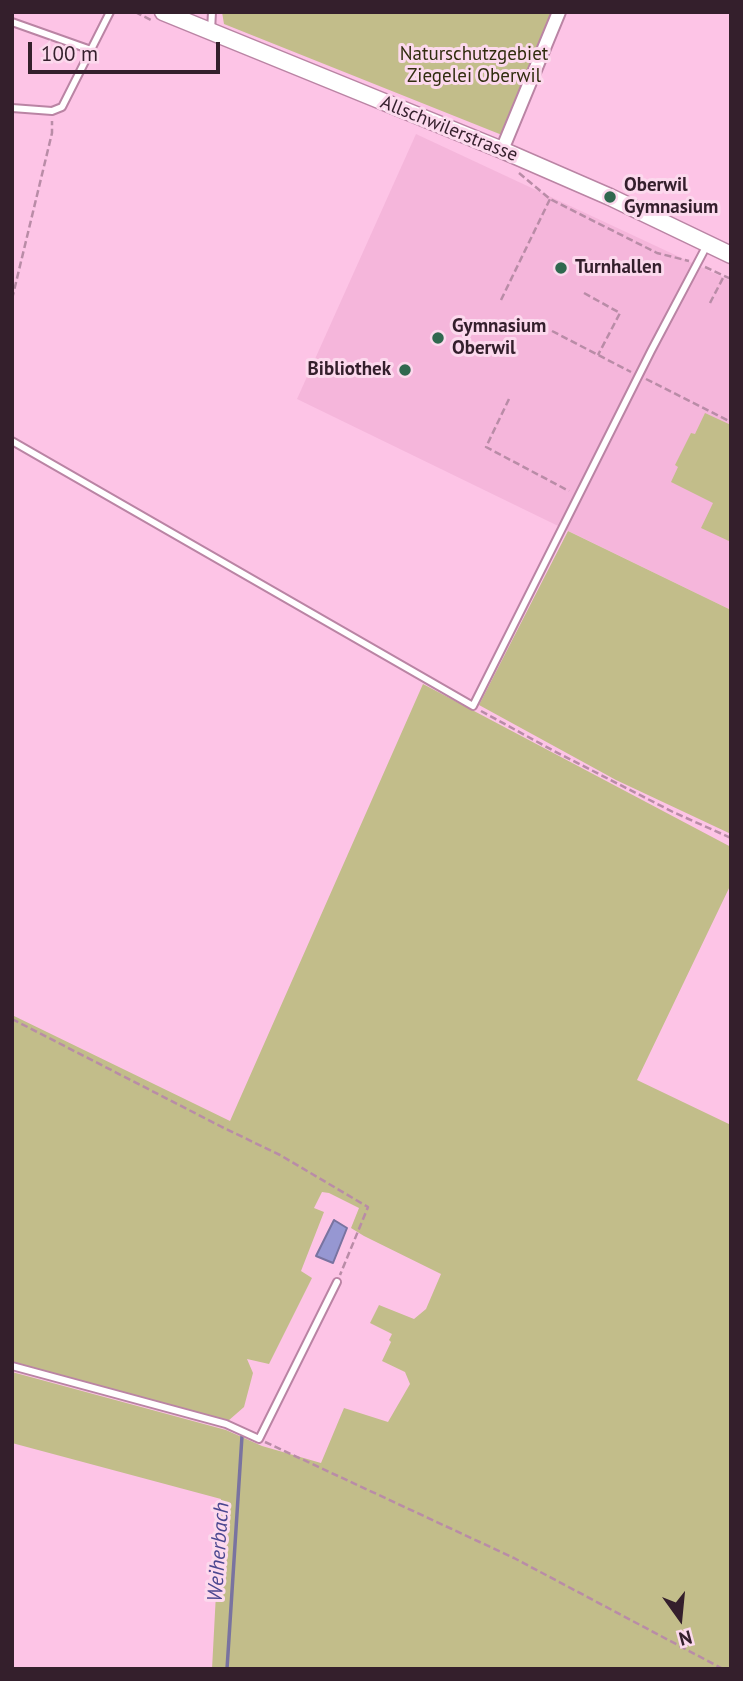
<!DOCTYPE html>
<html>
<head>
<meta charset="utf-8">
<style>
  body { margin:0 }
  #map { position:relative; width:743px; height:1681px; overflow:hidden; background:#fdc4e6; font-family:"PT Sans",sans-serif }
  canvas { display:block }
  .frame { position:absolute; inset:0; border:14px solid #341f2c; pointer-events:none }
  .north { position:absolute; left:645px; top:1583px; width:70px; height:70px; -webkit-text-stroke:5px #fcd9ed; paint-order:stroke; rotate:165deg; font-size:19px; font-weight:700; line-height:28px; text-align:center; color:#341f2c }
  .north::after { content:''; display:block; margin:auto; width:24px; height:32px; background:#341f2c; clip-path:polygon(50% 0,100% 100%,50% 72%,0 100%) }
  .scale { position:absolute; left:28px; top:42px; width:192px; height:32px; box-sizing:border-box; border:4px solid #341f2c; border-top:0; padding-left:9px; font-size:21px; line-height:24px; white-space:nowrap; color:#341f2c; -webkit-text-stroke:5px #fcd9ed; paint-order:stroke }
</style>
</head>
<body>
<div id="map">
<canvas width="743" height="1681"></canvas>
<div class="frame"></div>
<div class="north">N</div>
<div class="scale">100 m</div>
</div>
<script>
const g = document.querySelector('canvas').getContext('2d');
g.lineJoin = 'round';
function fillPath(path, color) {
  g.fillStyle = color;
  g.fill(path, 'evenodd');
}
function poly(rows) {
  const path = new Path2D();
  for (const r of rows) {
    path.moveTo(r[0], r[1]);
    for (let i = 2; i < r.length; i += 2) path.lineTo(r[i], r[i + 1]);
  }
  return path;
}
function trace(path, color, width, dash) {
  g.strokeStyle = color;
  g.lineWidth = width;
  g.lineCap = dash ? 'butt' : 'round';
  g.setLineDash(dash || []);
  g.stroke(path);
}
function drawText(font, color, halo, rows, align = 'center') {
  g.font = font + ' "PT Sans",sans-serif';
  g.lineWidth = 6;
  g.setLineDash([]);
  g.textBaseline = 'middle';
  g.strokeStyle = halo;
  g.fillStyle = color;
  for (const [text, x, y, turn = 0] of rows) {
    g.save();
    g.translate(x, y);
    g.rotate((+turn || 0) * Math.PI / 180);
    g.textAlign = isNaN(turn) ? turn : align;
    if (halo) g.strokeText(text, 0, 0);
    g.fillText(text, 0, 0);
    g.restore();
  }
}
const built = poly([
  [416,134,731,281,731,610,297,399]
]);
const green = poly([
  [222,12,554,12,502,135,224,24],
  [705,413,731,425,731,542,701,528,713,503,671,482,678,467,675,465,691,433,695,434],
  [568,531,731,610,731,834,616,780,479,705],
  [423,684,731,847,731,884,637,1080,731,1125,731,1669,212,1669,221,1499,12,1443,12,1372,226,1430,262,1446,321,1463,344,1408,388,1422,410,1384,405,1372,382,1361,391,1342,389,1340,392,1334,370,1323,379,1305,414,1319,426,1309,441,1274,364,1236,351,1228,359,1208,329,1193,322,1192,314,1208,324,1212,301,1271,312,1278,269,1364,247,1359,253,1373,244,1407,228,1421,12,1362,12,1015,230,1121]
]);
const water = poly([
  [334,1220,347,1228,333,1263,316,1256,334,1220]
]);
const stream = poly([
  [227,1669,242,1436]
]);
const path = poly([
  [135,12,151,20],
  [519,173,550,199,657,253,689,261],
  [705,267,731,279],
  [584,293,620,313,598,355],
  [12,299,52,133,52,121],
  [501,300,550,199],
  [710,303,724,276],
  [552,331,631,372],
  [646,379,731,422],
  [509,399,486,447,569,491],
  [481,711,554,751,673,812,731,838],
  [12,1019,222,1127,280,1155,368,1207,340,1275],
  [265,1442,514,1558,723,1669]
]);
const service = poly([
  [12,22,91,50],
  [211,31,212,12],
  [12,108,52,111,62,107,110,12],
  [12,441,473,706,651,351,707,245],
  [12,1366,226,1424,259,1439,337,1282]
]);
const minor = poly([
  [502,150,559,12]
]);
const tertiary = poly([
  [163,12,502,150,610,197,731,255]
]);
const markers = [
  [610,197,7,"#30684f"],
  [561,268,7,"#30684f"],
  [438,338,7,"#30684f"],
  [405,370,7,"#30684f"]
];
const parkNames = [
  ["Naturschutzgebiet",474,55],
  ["Ziegelei Oberwil",474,77]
];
const streetNames = [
  ["Allschwilerstrasse",449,129,22]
];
const poiNames = [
  ["Oberwil",624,186],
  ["Gymnasium",624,208],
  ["Turnhallen",575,268],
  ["Gymnasium",452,327],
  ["Oberwil",452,349],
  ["Bibliothek",391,370,"right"]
];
const waterNames = [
  ["Weiherbach",219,1552,-86]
];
fillPath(built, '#f5b6db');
fillPath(green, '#c2bd8a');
fillPath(water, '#9697d2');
trace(water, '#7973a0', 2);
trace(stream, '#7973a0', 3.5);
trace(service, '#ba84a4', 10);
trace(minor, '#ba84a4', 16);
trace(tertiary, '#ba84a4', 19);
trace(path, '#b98ca7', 2.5, [7, 3.5]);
trace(service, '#fff', 6);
trace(minor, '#fff', 12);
trace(tertiary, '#fff', 16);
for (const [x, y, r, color] of markers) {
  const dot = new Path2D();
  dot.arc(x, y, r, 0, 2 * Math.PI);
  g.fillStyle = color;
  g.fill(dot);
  trace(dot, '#fcd9ed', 2.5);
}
drawText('19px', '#312d0f', '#fcd9ed', parkNames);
drawText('19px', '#341f2c', '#fcd9ed', streetNames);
drawText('bold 19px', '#341f2c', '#fcd9ed', poiNames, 'left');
drawText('italic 21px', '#4b4790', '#fcd9ed', waterNames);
</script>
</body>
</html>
